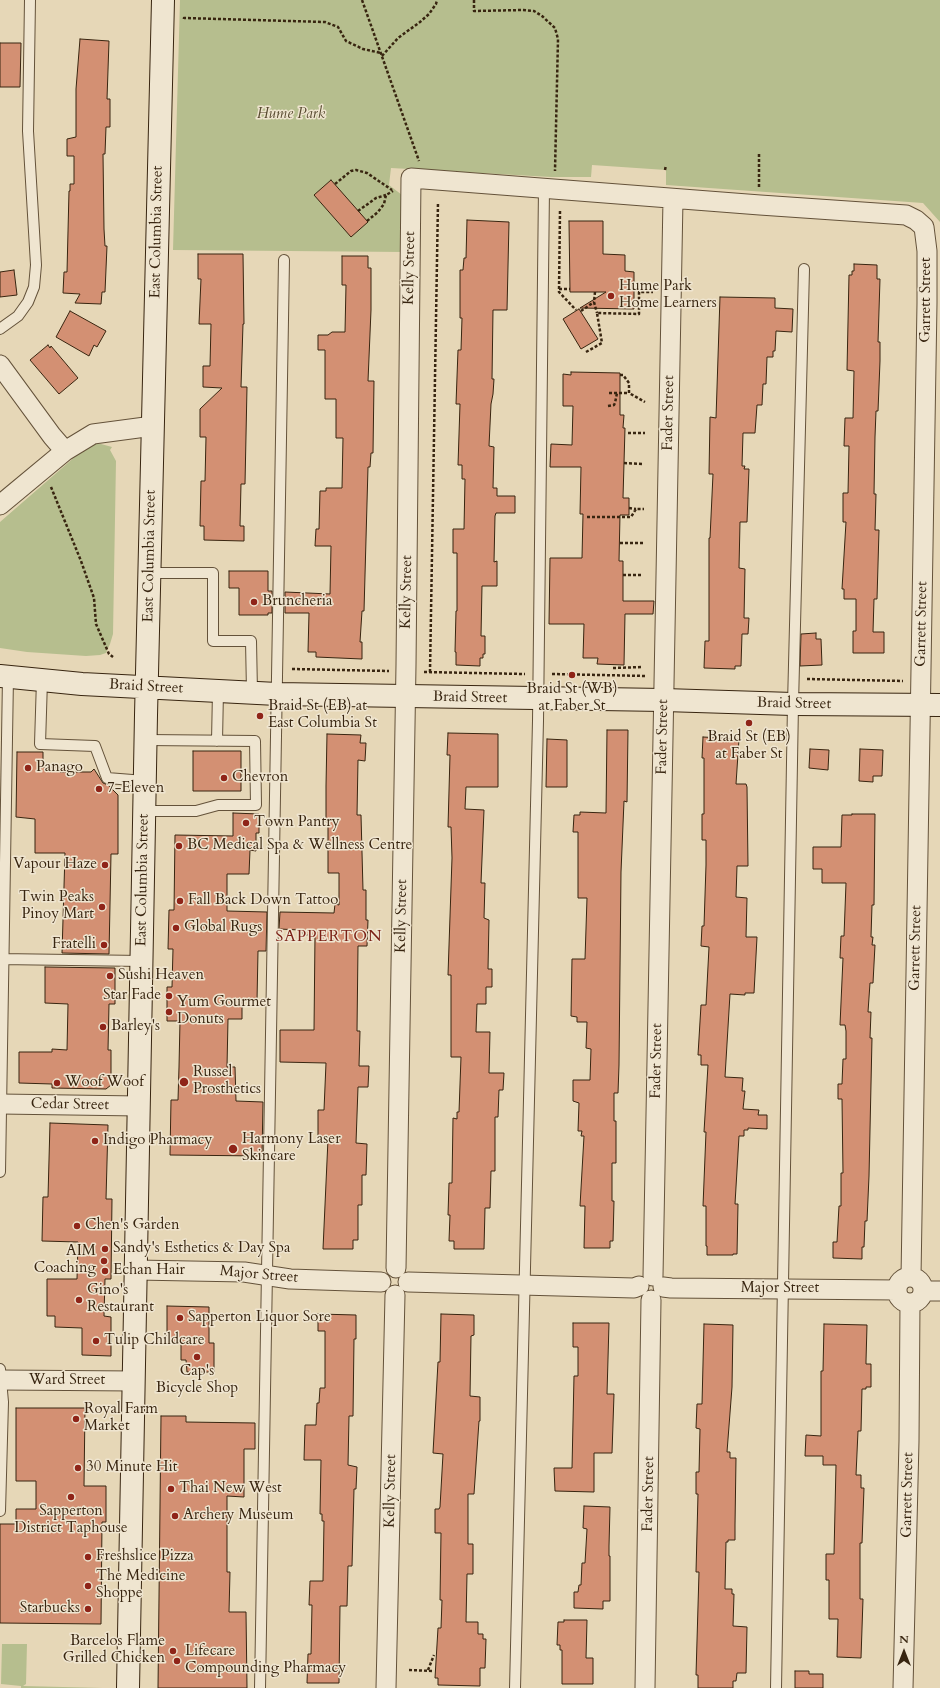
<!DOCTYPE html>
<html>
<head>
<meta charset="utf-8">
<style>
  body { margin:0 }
  #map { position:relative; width:940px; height:1688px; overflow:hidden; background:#e6d7b7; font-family:Cardo,serif }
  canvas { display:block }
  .north { position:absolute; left:884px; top:1632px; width:40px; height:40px; -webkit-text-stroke:3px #efe5d0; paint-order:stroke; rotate:0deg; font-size:11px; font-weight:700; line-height:16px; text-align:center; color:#382510 }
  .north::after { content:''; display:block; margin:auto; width:14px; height:18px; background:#382510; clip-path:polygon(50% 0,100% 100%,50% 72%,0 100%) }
</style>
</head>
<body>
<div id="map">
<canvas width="940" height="1688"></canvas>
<div class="north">N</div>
</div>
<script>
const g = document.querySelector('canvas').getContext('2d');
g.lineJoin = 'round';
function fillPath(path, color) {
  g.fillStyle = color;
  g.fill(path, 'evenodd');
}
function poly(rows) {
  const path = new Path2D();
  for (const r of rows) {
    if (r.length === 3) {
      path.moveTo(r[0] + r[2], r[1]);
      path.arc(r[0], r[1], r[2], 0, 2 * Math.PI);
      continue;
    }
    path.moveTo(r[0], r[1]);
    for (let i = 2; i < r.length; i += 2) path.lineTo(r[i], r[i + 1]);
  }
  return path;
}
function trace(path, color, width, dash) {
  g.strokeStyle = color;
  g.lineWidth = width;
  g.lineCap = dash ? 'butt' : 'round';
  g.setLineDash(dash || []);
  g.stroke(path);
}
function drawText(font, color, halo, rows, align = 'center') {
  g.font = font + ' Cardo,serif';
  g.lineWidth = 3;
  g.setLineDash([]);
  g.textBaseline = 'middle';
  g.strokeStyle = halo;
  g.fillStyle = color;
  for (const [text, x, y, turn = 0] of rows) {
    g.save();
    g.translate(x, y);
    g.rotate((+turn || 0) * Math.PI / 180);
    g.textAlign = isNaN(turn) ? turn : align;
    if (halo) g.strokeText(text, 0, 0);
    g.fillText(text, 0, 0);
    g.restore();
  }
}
const green = poly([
  [180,0,940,0,940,222,923,203,666,185,666,170,592,165,591,177,551,177,391,168,389,185,402,195,404,252,173,250],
  [96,444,101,444,112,447,110,450,116,461,113,634,110,644,106,653,100,655,86,656,27,652,0,648,0,522,77,455,88,447],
  [2,1644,27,1644,26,1684,23,1686,103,1688,21,1688,21,1686,1,1684]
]);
const building = poly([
  [80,39,109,41,107,99,110,99,110,127,106,127,105,154,103,154,104,229,105,246,107,246,105,292,102,292,101,304,75,303,80,294,63,293,64,272,67,272,69,191,70,191,70,184,74,184,74,156,67,156,67,139,76,137,76,89,80,39],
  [0,43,21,43,20,87,0,87,0,43],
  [331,180,368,222,351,237,314,195,331,180],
  [467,220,509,222,507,310,493,310,492,379,494,379,493,394,491,404,489,446,494,447,493,488,497,488,497,496,515,496,515,513,496,513,495,516,494,562,497,561,497,586,482,586,481,636,485,636,485,654,483,654,483,658,480,658,480,666,456,665,456,652,455,652,456,611,457,611,457,553,453,553,453,529,464,529,465,479,462,479,462,465,458,465,460,404,456,404,458,350,461,350,462,318,460,318,460,270,463,270,464,258,466,258,467,220],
  [569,221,603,221,603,254,625,255,625,271,634,272,634,309,580,308,606,292,570,292,569,221],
  [198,254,243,254,244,324,243,324,241,387,247,387,245,484,241,484,240,526,244,526,244,541,204,540,204,526,200,526,201,481,205,481,206,437,200,437,200,409,222,388,203,387,203,366,210,366,211,324,199,324,201,279,198,279,198,254],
  [342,256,368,256,368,268,371,268,371,310,368,381,374,381,373,453,371,453,370,467,368,467,364,611,362,611,360,642,362,642,362,659,316,657,316,652,308,652,309,613,285,613,285,592,330,594,331,546,315,546,316,529,319,529,320,491,326,491,326,488,342,488,343,438,336,438,336,399,325,399,325,350,318,350,318,335,328,335,332,332,345,332,346,285,342,285,342,256],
  [854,264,877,265,877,279,880,279,878,342,880,342,880,361,878,411,876,411,875,437,874,494,876,494,875,530,879,530,877,599,874,599,873,632,884,632,884,653,853,653,853,631,856,631,856,599,844,599,844,589,842,589,846,522,843,522,843,493,848,493,849,446,844,446,845,418,853,418,854,371,847,370,849,275,852,275,852,271,854,271,854,264],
  [14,270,17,295,0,297,0,272,14,270],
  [720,297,775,298,775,308,793,309,792,332,776,331,775,351,773,351,773,357,767,357,766,384,763,384,762,405,757,405,755,433,743,433,742,466,745,466,744,469,749,469,747,522,740,522,739,568,745,569,744,618,749,618,748,634,742,634,741,666,735,666,735,669,704,668,705,641,709,641,709,538,710,538,713,474,709,474,710,417,716,418,720,297],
  [579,309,598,339,581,349,563,319,579,309],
  [70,311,106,331,97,347,94,345,89,356,56,337,70,311],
  [48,345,50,348,51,346,78,378,59,394,30,360,48,345],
  [571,372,620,373,620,415,624,415,623,428,625,428,623,498,629,498,629,515,620,515,619,561,623,561,623,601,654,601,653,614,625,614,624,665,597,664,598,658,583,658,584,624,549,624,550,558,582,558,583,514,580,514,581,467,550,467,551,444,572,445,573,406,563,406,563,374,571,375,571,372],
  [229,571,268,571,268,591,272,591,272,613,268,613,268,615,239,615,239,588,229,588,229,571],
  [816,633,816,639,821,639,822,665,800,666,801,634,816,633],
  [607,730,628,730,627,802,624,801,621,872,619,1065,618,1093,614,1093,614,1121,616,1121,616,1163,612,1163,612,1201,614,1201,613,1241,610,1241,610,1248,584,1248,585,1206,580,1206,584,1136,581,1136,582,1131,578,1131,579,1103,573,1101,573,1080,590,1080,591,1049,586,1048,587,1022,577,1022,577,1017,571,1016,572,959,585,959,587,898,578,898,578,832,573,832,574,815,580,815,580,812,606,813,607,730],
  [448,733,498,734,498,787,466,787,465,809,484,810,481,883,485,883,484,918,489,920,488,969,492,969,492,987,486,987,486,1004,477,1004,476,1032,490,1032,489,1073,504,1073,503,1090,499,1090,498,1117,495,1117,495,1171,491,1171,490,1208,485,1208,484,1249,454,1249,454,1241,449,1241,450,1215,448,1215,449,1183,452,1183,453,1118,457,1119,457,1112,459,1112,461,1057,451,1057,451,975,448,975,452,858,451,827,448,827,450,755,447,755,448,733],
  [327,734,361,735,360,743,366,743,365,761,358,760,357,815,361,815,363,890,366,890,366,920,368,920,367,946,358,946,357,1031,360,1031,359,1066,369,1066,368,1087,358,1087,356,1143,367,1144,366,1175,362,1175,362,1205,358,1205,358,1240,353,1240,353,1249,323,1249,328,1139,318,1139,318,1110,324,1110,326,1063,280,1062,280,1030,314,1030,315,935,303,935,303,932,300,932,300,930,279,929,280,912,334,913,335,904,339,905,339,873,328,873,328,822,326,822,326,786,327,734],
  [703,737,739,739,736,784,746,784,747,787,748,866,737,866,736,897,747,898,746,937,757,937,754,993,745,993,745,995,730,994,725,1077,743,1078,742,1091,745,1091,743,1109,759,1110,758,1115,767,1115,767,1129,748,1128,748,1130,744,1130,744,1136,739,1136,735,1204,738,1204,737,1254,733,1254,733,1255,707,1255,707,1246,706,1246,706,1206,703,1206,706,1132,704,1132,708,1065,701,1065,701,1055,698,1055,701,1005,706,1005,709,947,701,946,702,926,704,926,706,865,706,840,702,840,702,814,704,814,704,758,702,758,703,737],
  [547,739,567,740,567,787,546,787,547,739],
  [810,749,829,750,828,770,809,768,810,749],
  [860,749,883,750,882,776,873,776,873,782,859,781,860,749],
  [193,751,241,751,241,791,193,791,193,751],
  [17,752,43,752,43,767,60,767,60,772,91,772,94,769,103,783,108,785,118,795,118,854,111,854,109,954,62,953,65,853,35,853,35,819,16,817,17,752],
  [233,813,259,814,259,833,256,833,256,851,250,850,249,874,227,874,227,911,267,912,266,951,258,951,257,1001,242,1000,242,1019,228,1019,227,1067,235,1067,236,1101,263,1102,262,1156,170,1155,171,1100,178,1100,179,1067,180,1021,167,1021,167,987,172,987,173,949,168,949,169,910,174,910,175,835,233,836,233,813],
  [852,814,875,814,874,905,872,905,871,937,873,937,872,945,875,945,873,983,870,983,868,1012,871,1012,870,1038,872,1038,869,1176,867,1221,865,1221,864,1247,862,1247,862,1259,833,1258,833,1242,837,1242,839,1206,841,1206,841,1173,843,1173,842,1099,838,1099,838,1084,842,1084,843,1059,846,1059,846,1031,845,1025,840,1025,843,958,840,958,841,936,844,936,846,883,822,883,822,869,813,869,813,847,841,847,842,815,852,815,852,814],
  [45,967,115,968,115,1004,109,1004,108,1050,111,1050,111,1085,106,1089,52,1088,52,1084,19,1083,19,1052,52,1052,52,1049,67,1050,68,1004,45,1003,45,967],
  [50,1123,108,1125,106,1199,112,1199,111,1279,105,1279,104,1316,111,1317,111,1356,82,1355,82,1328,55,1327,55,1316,47,1316,47,1279,77,1279,78,1242,42,1241,43,1197,48,1197,50,1123],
  [167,1306,209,1307,209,1343,214,1343,214,1372,187,1372,186,1360,181,1360,181,1342,167,1342,167,1306],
  [318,1314,356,1315,356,1339,354,1339,353,1416,349,1416,348,1465,357,1467,356,1489,354,1489,352,1566,348,1566,347,1606,340,1606,339,1683,307,1683,308,1654,311,1654,312,1605,309,1605,310,1581,323,1581,324,1521,322,1521,322,1514,320,1514,321,1460,304,1460,305,1425,316,1425,317,1403,319,1403,320,1388,325,1388,325,1331,318,1331,318,1314],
  [441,1314,474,1315,474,1335,471,1336,470,1396,480,1397,480,1421,479,1421,474,1494,468,1494,468,1544,473,1544,473,1574,467,1574,466,1622,478,1622,478,1634,483,1634,483,1639,486,1639,485,1668,480,1668,480,1686,438,1685,438,1678,435,1678,438,1628,441,1628,442,1600,440,1600,441,1533,435,1533,435,1509,439,1509,440,1507,443,1454,433,1453,438,1362,440,1362,441,1314],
  [573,1323,609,1323,607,1394,614,1394,612,1453,594,1453,594,1492,555,1491,554,1468,572,1468,574,1376,578,1376,578,1347,573,1347,573,1323],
  [704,1324,733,1325,732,1387,727,1452,730,1452,730,1458,736,1458,735,1525,735,1540,728,1540,728,1542,726,1542,725,1589,732,1589,732,1594,734,1594,733,1626,747,1627,746,1673,737,1673,736,1681,733,1681,733,1688,698,1688,698,1675,696,1675,699,1572,696,1572,698,1494,696,1494,696,1472,699,1472,700,1429,696,1428,697,1404,702,1404,704,1324],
  [824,1324,867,1325,866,1361,866,1364,871,1364,871,1387,866,1387,866,1389,862,1389,861,1431,858,1431,856,1475,861,1475,861,1488,864,1488,862,1543,860,1543,860,1599,863,1599,861,1658,837,1657,838,1619,829,1619,829,1580,826,1580,826,1554,834,1554,836,1465,823,1465,823,1456,805,1456,806,1435,821,1436,821,1371,823,1371,824,1324],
  [16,1408,85,1408,84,1486,106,1486,106,1522,102,1522,101,1624,0,1623,0,1524,16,1524,16,1509,36,1509,36,1481,16,1481,16,1408],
  [161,1416,186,1416,186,1422,255,1423,255,1449,244,1449,244,1497,227,1496,227,1572,230,1572,229,1612,246,1612,247,1688,158,1688,161,1416],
  [584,1506,610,1507,609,1546,609,1556,610,1556,610,1601,603,1601,603,1609,574,1608,574,1592,578,1592,579,1585,581,1585,582,1563,585,1563,587,1529,583,1528,584,1506],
  [564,1620,587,1620,586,1658,593,1658,593,1684,562,1684,562,1650,560,1650,560,1645,557,1645,558,1622,564,1622,564,1620],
  [795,1671,809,1671,809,1674,823,1674,823,1688,795,1688,795,1671]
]);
const path = poly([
  [362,0,419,161],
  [474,0,474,11,523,10,534,11,542,16,555,28,558,39,555,171],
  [184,19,184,18,325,22,338,27,346,41,363,49,381,53],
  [382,56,398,38,420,22,429,14,436,4,437,0],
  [665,170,666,165],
  [335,184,351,171,356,170,367,173,392,190],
  [759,187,759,154],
  [358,211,376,198,386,195],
  [560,211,559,292,576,310],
  [367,221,378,212,384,204,386,195,393,191],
  [559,289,570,289],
  [595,292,594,302,597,313],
  [581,311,594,302],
  [586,352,602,343,597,313,639,314,639,292,653,292],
  [620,375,623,375,629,383,629,393,645,402],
  [609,393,629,393],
  [608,406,614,405,615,403,617,393],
  [628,433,645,433],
  [624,463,644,464],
  [51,487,81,561,94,598,96,624,109,654,113,657],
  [629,508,636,509],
  [587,517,631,517,636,509,644,509],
  [620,543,643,543],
  [623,575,643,575],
  [613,668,642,667],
  [292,669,389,671],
  [424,672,525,674],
  [430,672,438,202],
  [552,674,647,676],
  [807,679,903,681],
  [409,1670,433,1671],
  [428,1670,434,1655]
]);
const lane = poly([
  [0,329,18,316,28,302,34,287,36,265,28,131,30,0],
  [149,573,213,573,213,641,251,641,252,692],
  [42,680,40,744,95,746,107,778,145,781],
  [217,741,218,691],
  [144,811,196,811,218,805,256,805,255,741,146,740],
  [0,959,142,961],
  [0,1172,8,677],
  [0,1369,3,1402,0,1511],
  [260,1688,284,260],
  [515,1688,538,721,544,188],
  [776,1688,793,704,804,269]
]);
const street = poly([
  [0,365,52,436,65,451],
  [0,505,65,451,93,434,153,426],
  [0,1104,139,1106],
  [396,1268,406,665,411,178,760,205,906,215,916,220,924,227,927,251,927,303,911,1277],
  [136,1270,244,1272,290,1279,381,1282],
  [653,1276,673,199],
  [910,1290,13],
  [408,1282,634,1288,639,1286],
  [663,1287,671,1288,897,1290],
  [923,1291,940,1291],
  [0,1380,134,1381],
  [386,1688,395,1295],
  [645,1688,651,1300],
  [903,1688,909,1441,910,1303]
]);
const secondary = poly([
  [0,676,82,684,277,694,664,700,793,704,940,705],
  [128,1688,146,715,163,0]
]);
const markers = [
  [611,296,4,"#8f2418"],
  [254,602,4,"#8f2418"],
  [572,675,4,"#8f2418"],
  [260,716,4,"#8f2418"],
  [749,723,4,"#8f2418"],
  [28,768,4,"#8f2418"],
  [224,778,4,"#8f2418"],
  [99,789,4,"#8f2418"],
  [246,823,4,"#8f2418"],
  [179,846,4,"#8f2418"],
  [105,865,4,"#8f2418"],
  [180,901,4,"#8f2418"],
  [102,907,4,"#8f2418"],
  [176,928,4,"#8f2418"],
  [104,945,4,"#8f2418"],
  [110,976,4,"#8f2418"],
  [169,996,4,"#8f2418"],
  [169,1012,4,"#8f2418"],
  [103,1027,4,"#8f2418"],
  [184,1082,5,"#8f2418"],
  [57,1083,4,"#8f2418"],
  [95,1141,4,"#8f2418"],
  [233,1149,5,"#8f2418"],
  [77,1226,4,"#8f2418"],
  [105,1249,4,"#8f2418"],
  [104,1261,4,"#8f2418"],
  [105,1271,4,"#8f2418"],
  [79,1300,4,"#8f2418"],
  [180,1318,4,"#8f2418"],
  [96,1341,4,"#8f2418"],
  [197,1357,4,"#8f2418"],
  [76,1419,4,"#8f2418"],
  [78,1468,4,"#8f2418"],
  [171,1489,4,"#8f2418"],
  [71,1497,4,"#8f2418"],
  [175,1516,4,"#8f2418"],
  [88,1557,4,"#8f2418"],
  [88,1586,4,"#8f2418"],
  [88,1609,4,"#8f2418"],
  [173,1651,4,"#8f2418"],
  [177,1661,4,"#8f2418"]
];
const parkNames = [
  ["Hume Park",291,115]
];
const streetNames = [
  ["East Columbia Street",157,232,-89],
  ["Kelly Street",410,268,-89],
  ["Garrett Street",927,300,-90],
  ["Fader Street",669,413,-89],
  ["East Columbia Street",150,556,-89],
  ["Kelly Street",407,592,-89],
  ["Garrett Street",922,624,-89],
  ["Braid Street",146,687,3],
  ["Braid Street",470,698,1],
  ["Braid Street",794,704,1],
  ["Fader Street",663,737,-89],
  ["East Columbia Street",143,880,-89],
  ["Kelly Street",402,916,-89],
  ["Garrett Street",916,948,-89],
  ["Fader Street",657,1061,-89],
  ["Cedar Street",70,1105,1],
  ["Major Street",259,1275,5],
  ["Major Street",780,1289],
  ["Ward Street",67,1381],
  ["Kelly Street",391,1491,-89],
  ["Fader Street",649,1494,-89],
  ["Garrett Street",908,1495,-89]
];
const poiNames = [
  ["Hume Park",619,287],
  ["Home Learners",619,304],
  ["Bruncheria",262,602],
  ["Braid St (WB)",572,690,"center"],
  ["at Faber St",572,707,"center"],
  ["Braid St (EB) at",268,707],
  ["East Columbia St",268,724],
  ["Braid St (EB)",749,738,"center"],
  ["at Faber St",749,755,"center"],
  ["Panago",36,768],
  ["Chevron",232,778],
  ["7-Eleven",107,789],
  ["Town Pantry",254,823],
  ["BC Medical Spa & Wellness Centre",187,846],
  ["Vapour Haze",97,865,"right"],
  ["Twin Peaks",94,898,"right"],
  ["Pinoy Mart",94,915,"right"],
  ["Fall Back Down Tattoo",188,901],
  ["Global Rugs",184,928],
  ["Fratelli",96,945,"right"],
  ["Sushi Heaven",118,976],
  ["Star Fade",161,996,"right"],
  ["Yum Gourmet",177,1003],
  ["Donuts",177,1020],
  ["Barley's",111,1027],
  ["Russel",193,1073],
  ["Prosthetics",193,1090],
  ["Woof Woof",65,1083],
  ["Harmony Laser",242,1140],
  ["Skincare",242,1157],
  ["Indigo Pharmacy",103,1141],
  ["Chen's Garden",85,1226],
  ["Sandy's Esthetics & Day Spa",113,1249],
  ["AIM",96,1252,"right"],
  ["Coaching",96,1269,"right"],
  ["Echan Hair",113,1271],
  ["Gino's",87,1291],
  ["Restaurant",87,1308],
  ["Sapperton Liquor Sore",188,1318],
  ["Tulip Childcare",104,1341],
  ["Cap's",197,1372,"center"],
  ["Bicycle Shop",197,1389,"center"],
  ["Royal Farm",84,1410],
  ["Market",84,1427],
  ["30 Minute Hit",86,1468],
  ["Thai New West",179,1489],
  ["Sapperton",71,1512,"center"],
  ["District Taphouse",71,1529,"center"],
  ["Archery Museum",183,1516],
  ["Freshslice Pizza",96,1557],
  ["The Medicine",96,1577],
  ["Shoppe",96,1594],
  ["Starbucks",80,1609,"right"],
  ["Barcelos Flame",165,1642,"right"],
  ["Grilled Chicken",165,1659,"right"],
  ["Lifecare",185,1652],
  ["Compounding Pharmacy",185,1669]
];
const neighbourhoodNames = [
  ["SAPPERTON",329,937]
];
fillPath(green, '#b6be8e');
fillPath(building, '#d39073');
trace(building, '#382510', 1);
trace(lane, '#64523a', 12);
trace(street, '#64523a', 21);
trace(secondary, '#382510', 24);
trace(path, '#382510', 2.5, [3, 2]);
trace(lane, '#efe5d0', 10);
trace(street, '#efe5d0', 19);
trace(secondary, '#efe5d0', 22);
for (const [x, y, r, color] of markers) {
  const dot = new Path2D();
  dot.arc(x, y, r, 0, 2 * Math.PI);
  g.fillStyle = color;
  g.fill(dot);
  trace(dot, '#efe5d0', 1.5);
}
drawText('italic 15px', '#584b30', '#efe5d0', parkNames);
drawText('15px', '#382510', '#efe5d0', streetNames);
drawText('15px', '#382510', '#efe5d0', poiNames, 'left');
g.letterSpacing = '1px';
drawText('16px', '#7a1f14', '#efe5d0', neighbourhoodNames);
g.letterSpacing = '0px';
</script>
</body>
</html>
